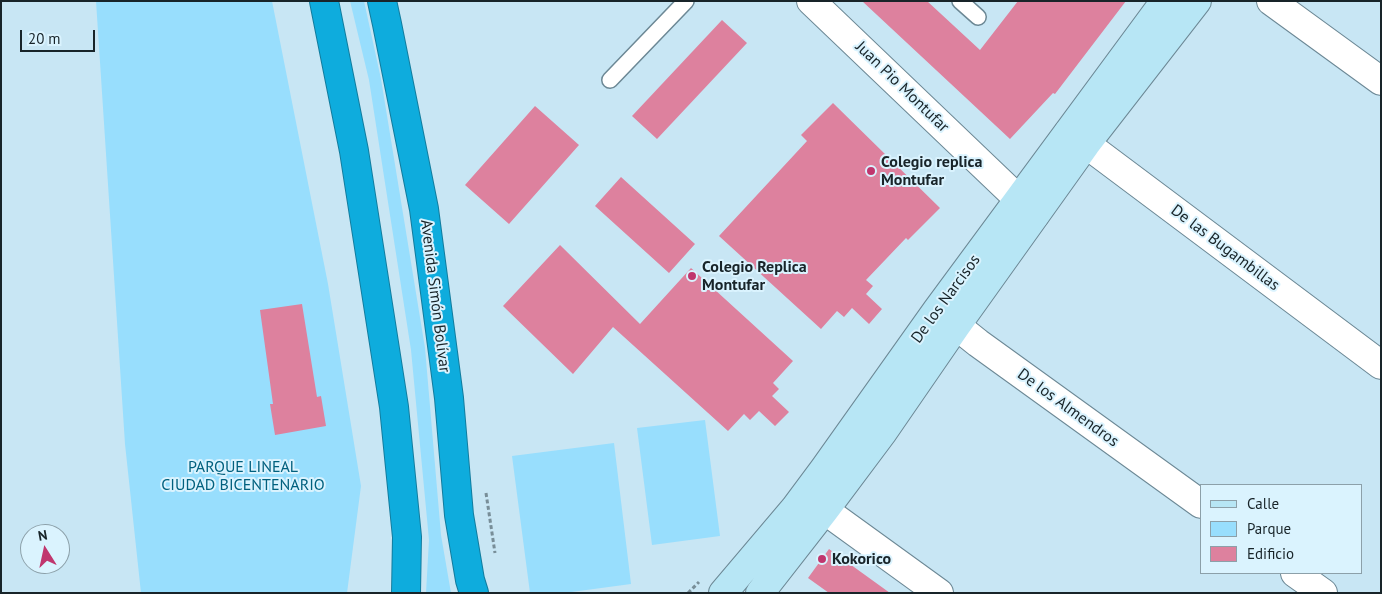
<!DOCTYPE html>
<html>
<head>
<meta charset="utf-8">
<style>
  body { margin:0 }
  #map { position:relative; width:1382px; height:594px; overflow:hidden; background:#c8e6f4; font-family:"PT Sans",sans-serif }
  canvas { display:block }
  .frame { position:absolute; inset:0; border:2px solid #182429; pointer-events:none }
  .legend { position:absolute; left:1200px; top:484px; width:162px; height:90px; box-sizing:border-box; background:#daf3fe; border:1px solid #8ca0a9; margin:0; padding:6px 9px; list-style:none; font-size:15px; color:#182429 }
  .legend li { display:flex; align-items:center; gap:10px; height:25px }
  .legend b { width:25px; border:1px solid #8ca0a9 }
  .north { position:absolute; left:20px; top:524px; width:50px; height:50px; box-sizing:border-box; background:#daf3fe; border:1px solid #8ca0a9; border-radius:50%; rotate:350deg; font-size:14px; font-weight:700; line-height:20px; text-align:center; color:#182429 }
  .north::after { content:''; display:block; margin:auto; width:18px; height:22px; background:#c0366e; clip-path:polygon(50% 0,100% 100%,50% 72%,0 100%) }
  .scale { position:absolute; left:20px; top:30px; width:75px; height:22px; box-sizing:border-box; border:2px solid #182429; border-top:0; padding-left:6px; font-size:15px; line-height:18px; white-space:nowrap; color:#182429; -webkit-text-stroke:4px #daf3fe; paint-order:stroke }
</style>
</head>
<body>
<div id="map">
<canvas width="1382" height="594"></canvas>
<div class="frame"></div>
<ul class="legend">
<li><b style="height:6px;background:#b7e6f5"></b>Calle</li>
<li><b style="height:14px;background:#98defd"></b>Parque</li>
<li><b style="height:14px;background:#dd819e"></b>Edificio</li>
</ul>
<div class="north">N</div>
<div class="scale">20 m</div>
</div>
<script>
const g = document.querySelector('canvas').getContext('2d');
g.lineJoin = 'round';
function fillPath(path, color) {
  g.fillStyle = color;
  g.fill(path, 'evenodd');
}
function poly(rows) {
  const path = new Path2D();
  for (const r of rows) {
    path.moveTo(r[0], r[1]);
    for (let i = 2; i < r.length; i += 2) path.lineTo(r[i], r[i + 1]);
  }
  return path;
}
function trace(path, color, width, dash) {
  g.strokeStyle = color;
  g.lineWidth = width;
  g.lineCap = dash ? 'butt' : 'round';
  g.setLineDash(dash || []);
  g.stroke(path);
}
function drawText(font, color, halo, rows, align = 'center') {
  g.font = font + ' "PT Sans",sans-serif';
  g.lineWidth = 4;
  g.setLineDash([]);
  g.textBaseline = 'middle';
  g.strokeStyle = halo;
  g.fillStyle = color;
  for (const [text, x, y, turn = 0] of rows) {
    g.save();
    g.translate(x, y);
    g.rotate((+turn || 0) * Math.PI / 180);
    g.textAlign = isNaN(turn) ? turn : align;
    if (halo) g.strokeText(text, 0, 0);
    g.fillText(text, 0, 0);
    g.restore();
  }
}
const green = poly([
  [96,1,272,1,328,284,361,486,347,593,141,593,125,444],
  [350,1,364,1,381,79,425,348,441,535,451,593,426,593,429,540,411,350,369,80],
  [705,420,720,536,652,545,637,428],
  [614,443,631,584,564,593,530,593,512,456]
]);
const building = poly([
  [862,1,927,1,980,50,1018,1,1126,1,1055,94,1053,93,1010,139],
  [722,20,747,43,657,139,632,116],
  [833,103,940,208,908,240,906,238,866,280,873,286,866,294,882,309,869,324,852,308,844,317,837,311,821,329,719,236,807,141,801,135],
  [535,106,579,145,509,224,465,185],
  [621,177,695,244,669,273,595,206],
  [560,245,640,324,691,268,793,361,773,383,779,389,772,396,789,412,775,426,759,411,750,420,744,414,728,431,613,327,573,374,503,306],
  [302,304,317,397,321,396,326,426,275,435,270,404,273,404,260,310],
  [829,549,890,593,829,593,808,578]
]);
const path = poly([
  [486,493,495,553],
  [688,593,699,582]
]);
const lane = poly([
  [960,1,978,17],
  [610,80,686,1]
]);
const street = poly([
  [811,1,1035,215],
  [1271,1,1381,81],
  [1068,133,1086,144,1381,365],
  [938,311,978,343,1201,504],
  [805,496,939,593],
  [1295,573,1323,593]
]);
const secondary = poly([
  [723,593,795,508,824,469,937,310,1165,1],
  [760,593,824,511,883,432,956,326,1086,144,1197,1]
]);
const highway = poly([
  [324,1,354,151,394,407,407,537,406,593],
  [382,1,387,24,424,209,449,398,459,515,470,580,474,593]
]);
const markers = [
  [871,171,5,"#c0366e"],
  [692,276,5,"#c0366e"],
  [822,559,5,"#c0366e"]
];
const streetNames = [
  ["Juan Pio Montufar",902,87,44],
  ["De las Bugambillas",1225,248,37],
  ["Avenida Simón Bolívar",435,296,83],
  ["De los Narcisos",946,299,-54],
  ["De los Almendros",1068,408,36]
];
const poiNames = [
  ["Colegio replica",881,162],
  ["Montufar",881,180],
  ["Colegio Replica",702,267],
  ["Montufar",702,285],
  ["Kokorico",832,559]
];
const parkNames = [
  ["PARQUE LINEAL",243,467],
  ["CIUDAD BICENTENARIO",243,485]
];
fillPath(green, '#98defd');
fillPath(building, '#dd819e');
trace(lane, '#6c8895', 18);
trace(street, '#6c8895', 30);
trace(secondary, '#6c8895', 30);
trace(highway, '#127c9e', 30);
trace(path, '#788e98', 3, [4, 2.5]);
trace(lane, '#fff', 15);
trace(street, '#fff', 28);
trace(secondary, '#b7e6f5', 28);
trace(highway, '#0eacdd', 28);
for (const [x, y, r, color] of markers) {
  const dot = new Path2D();
  dot.arc(x, y, r, 0, 2 * Math.PI);
  g.fillStyle = color;
  g.fill(dot);
  trace(dot, '#daf3fe', 2);
}
drawText('16px', '#182429', '#daf3fe', streetNames);
drawText('bold 16px', '#182429', '#daf3fe', poiNames, 'left');
drawText('16px', '#00607e', '#daf3fe', parkNames);
</script>
</body>
</html>
